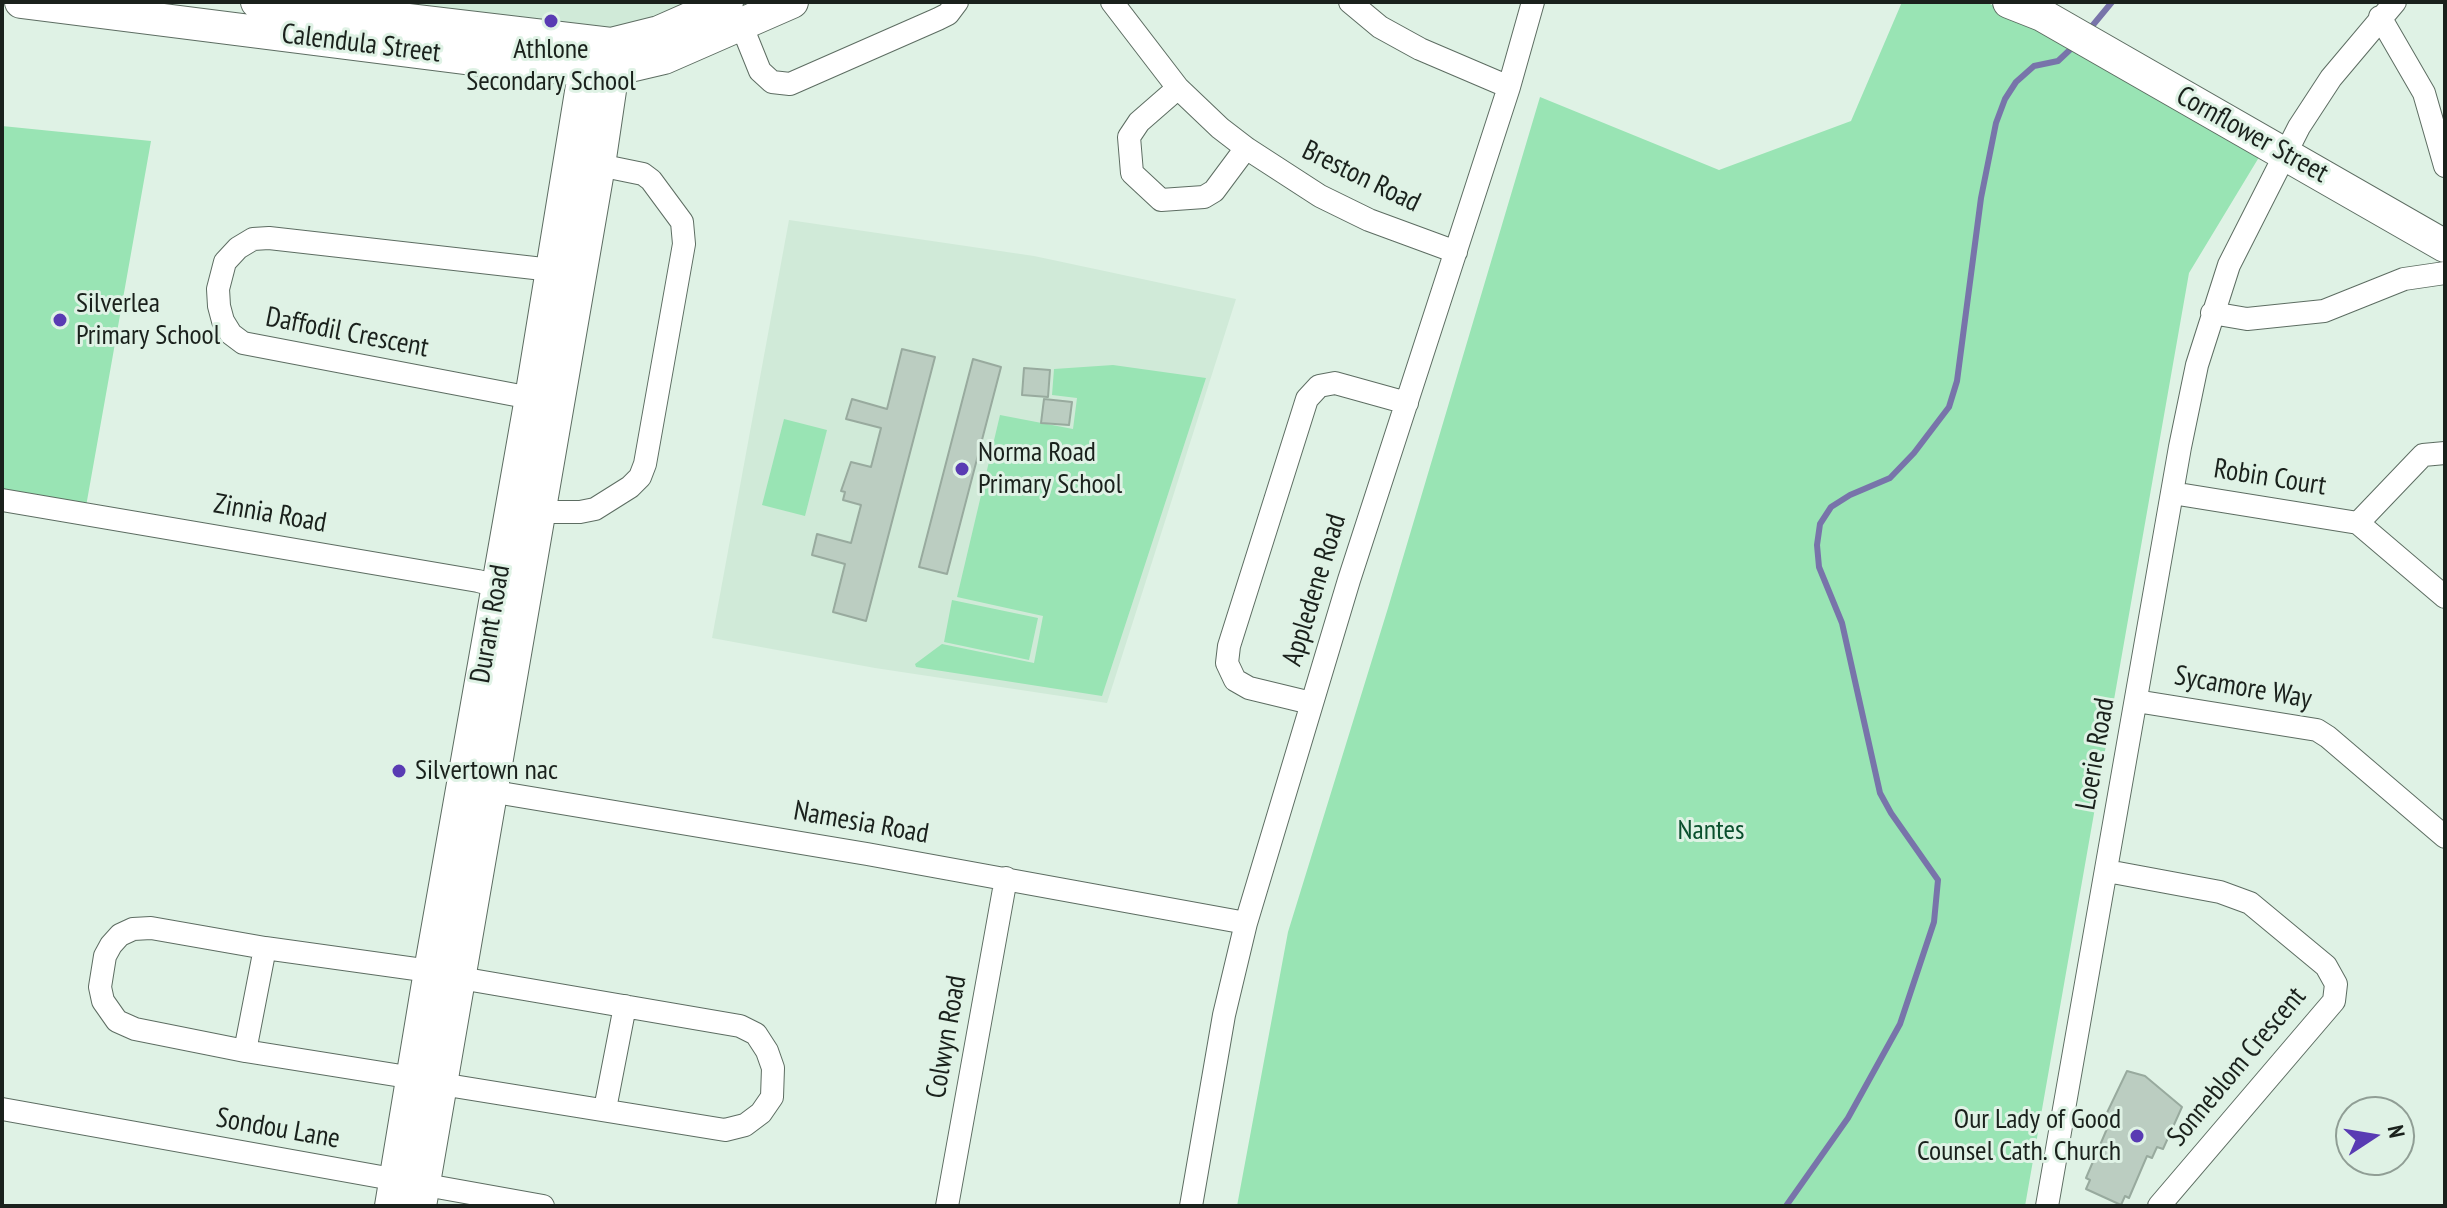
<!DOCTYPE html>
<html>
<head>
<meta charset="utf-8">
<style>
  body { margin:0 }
  #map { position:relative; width:2447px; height:1208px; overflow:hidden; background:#dff2e5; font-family:"PT Sans Narrow",sans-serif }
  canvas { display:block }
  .frame { position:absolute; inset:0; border:4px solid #1a211c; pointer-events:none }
  .north { position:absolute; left:2335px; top:1096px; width:80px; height:80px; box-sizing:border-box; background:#dff2e5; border:2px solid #909e95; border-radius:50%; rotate:78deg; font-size:22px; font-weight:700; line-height:32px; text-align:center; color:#1a211c }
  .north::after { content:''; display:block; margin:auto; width:28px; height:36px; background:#593bb3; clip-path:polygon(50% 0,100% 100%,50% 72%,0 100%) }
</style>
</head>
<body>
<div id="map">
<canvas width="2447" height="1208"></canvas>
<div class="frame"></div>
<div class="north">N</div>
</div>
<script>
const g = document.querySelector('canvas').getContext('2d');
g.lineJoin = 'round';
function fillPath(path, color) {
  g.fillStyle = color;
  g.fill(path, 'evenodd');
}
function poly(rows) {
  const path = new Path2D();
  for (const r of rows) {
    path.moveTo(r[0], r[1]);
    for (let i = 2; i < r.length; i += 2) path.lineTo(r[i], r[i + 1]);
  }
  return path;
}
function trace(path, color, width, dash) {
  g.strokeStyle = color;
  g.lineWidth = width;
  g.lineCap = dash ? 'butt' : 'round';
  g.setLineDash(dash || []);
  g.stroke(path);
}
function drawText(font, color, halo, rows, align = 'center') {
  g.font = font + ' "PT Sans Narrow",sans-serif';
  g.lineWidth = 6;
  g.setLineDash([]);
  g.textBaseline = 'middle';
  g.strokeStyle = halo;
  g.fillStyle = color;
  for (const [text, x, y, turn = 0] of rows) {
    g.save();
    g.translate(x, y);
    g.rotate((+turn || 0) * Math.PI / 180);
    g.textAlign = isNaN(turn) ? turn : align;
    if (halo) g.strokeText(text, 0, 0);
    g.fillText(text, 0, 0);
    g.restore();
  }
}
const built = poly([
  [359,2,727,2,611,44],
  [789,220,1034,256,1236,299,1107,703,875,668,712,638]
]);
const green = poly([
  [1902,2,1986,2,2267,144,2189,273,2025,1206,1237,1206,1288,932,1388,608,1540,97,1719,170,1851,121],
  [2,126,151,141,85,512,2,499],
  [1113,365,1206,378,1102,696,916,667,915,664,942,644,1034,663,1043,616,957,597,1000,415,1073,429,1077,398,1052,395,1054,369],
  [784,419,827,430,805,516,762,505],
  [952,600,1038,618,1029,660,944,642]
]);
const stream = poly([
  [2088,31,2112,2],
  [1786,1206,1848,1118,1900,1024,1934,922,1938,880,1891,813,1880,793,1842,623,1819,567,1817,545,1820,524,1831,507,1850,495,1890,478,1914,453,1949,407,1957,381,1981,198,1996,123,2005,99,2016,82,2034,66,2058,61,2075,45]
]);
const building = poly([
  [902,349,935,357,866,621,833,612,845,564,812,555,817,534,851,543,861,505,843,500,845,492,841,491,851,462,871,467,881,428,846,419,852,399,887,409,902,349],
  [973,359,1001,367,947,574,919,567,973,359],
  [1024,368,1050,370,1048,397,1022,395,1024,368],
  [1044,399,1072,402,1069,425,1041,423,1044,399],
  [2127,1071,2145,1076,2182,1107,2163,1149,2157,1147,2152,1158,2147,1156,2129,1198,2125,1196,2121,1205,2086,1189,2090,1180,2086,1178,2109,1124,2103,1121,2127,1071]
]);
const street = poly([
  [1112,2,1178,88,1220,128,1246,148,1320,196,1369,220,1456,252],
  [1350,2,1380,27,1420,49,1509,87],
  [2380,17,2424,93,2445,166],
  [741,24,760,71,772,82,790,84,938,19,948,14,957,2],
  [1178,88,1139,122,1129,137,1132,173,1161,200,1204,197,1214,191,1246,148],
  [2212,313,2247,319,2324,311,2404,279,2445,273],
  [531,398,243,343,231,334,223,321,219,306,218,289,225,262,238,248,253,239,269,238,552,270],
  [2172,493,2358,523,2445,597],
  [2,500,478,581,509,589],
  [540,512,580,512,595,509,630,487,640,477,645,464,684,244,682,222,651,180,643,174,599,165],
  [2358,523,2423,455,2445,453],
  [2136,701,2317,730,2328,737,2445,837],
  [1311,703,1249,688,1235,680,1227,663,1229,646,1307,399,1319,386,1335,383,1407,403],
  [477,789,867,854,1246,923],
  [2107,871,2220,892,2250,903,2326,966,2336,984,2334,1001,2159,1206],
  [245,1051,265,948],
  [414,1078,245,1051,135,1029,117,1021,103,1001,100,987,105,956,111,945,120,935,133,929,151,928,265,948,430,971],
  [441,1084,725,1130,745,1125,761,1113,772,1097,773,1068,767,1051,756,1034,740,1026,460,978],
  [2,1109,543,1206],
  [605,1109,625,1006],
  [947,1206,1006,878],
  [1191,1206,1224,1015,1246,923,1349,580,1509,87,1533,2],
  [2047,1206,2180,447,2197,365,2229,265,2299,127,2331,78,2395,2]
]);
const secondary = poly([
  [21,2,472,59,585,70,613,70,664,58,792,2],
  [257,2,611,44,659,32,727,2],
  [2009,2,2042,15,2445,246],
  [391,1206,430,971,531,398,589,43],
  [420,1206,599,165,613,70,611,44]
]);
const markers = [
  [551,21,8,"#593bb3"],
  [60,320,8,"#593bb3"],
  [962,469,8,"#593bb3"],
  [399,771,8,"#593bb3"],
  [2137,1136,8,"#593bb3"]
];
const streetNames = [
  ["Calendula Street",361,44,7],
  ["Cornflower Street",2252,135,29],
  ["Breston Road",1361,177,26],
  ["Daffodil Crescent",347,333,11],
  ["Robin Court",2270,478,9],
  ["Zinnia Road",270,514,10],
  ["Appledene Road",1315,590,-73],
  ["Durant Road",491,624,-80],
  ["Sycamore Way",2243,688,10],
  ["Loerie Road",2096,754,-80],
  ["Namesia Road",861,823,10],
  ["Colwyn Road",947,1037,-80],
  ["Sonneblom Crescent",2237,1067,-50],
  ["Sondou Lane",278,1129,10]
];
const poiNames = [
  ["Athlone",551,50,"center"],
  ["Secondary School",551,82,"center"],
  ["Silverlea",76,304],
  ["Primary School",76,336],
  ["Norma Road",978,453],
  ["Primary School",978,485],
  ["Silvertown nac",415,771],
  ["Our Lady of Good",2121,1120,"right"],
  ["Counsel Cath. Church",2121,1152,"right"]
];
const parkNames = [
  ["Nantes",1711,831]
];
fillPath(built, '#d0ead8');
fillPath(green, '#99e4b4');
trace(stream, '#7874aa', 6);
fillPath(building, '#bbcdc1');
trace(building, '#98aa9e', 2);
trace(street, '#5d6d62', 24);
trace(secondary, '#5d6d62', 34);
trace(street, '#fff', 22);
trace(secondary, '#fff', 32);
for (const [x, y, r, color] of markers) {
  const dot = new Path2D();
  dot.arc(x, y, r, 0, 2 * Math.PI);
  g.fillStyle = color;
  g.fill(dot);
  trace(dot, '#dff2e5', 3);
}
drawText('28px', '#1a211c', '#dff2e5', streetNames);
drawText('28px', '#1a211c', '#dff2e5', poiNames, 'left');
drawText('28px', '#0b502e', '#dff2e5', parkNames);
</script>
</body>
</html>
